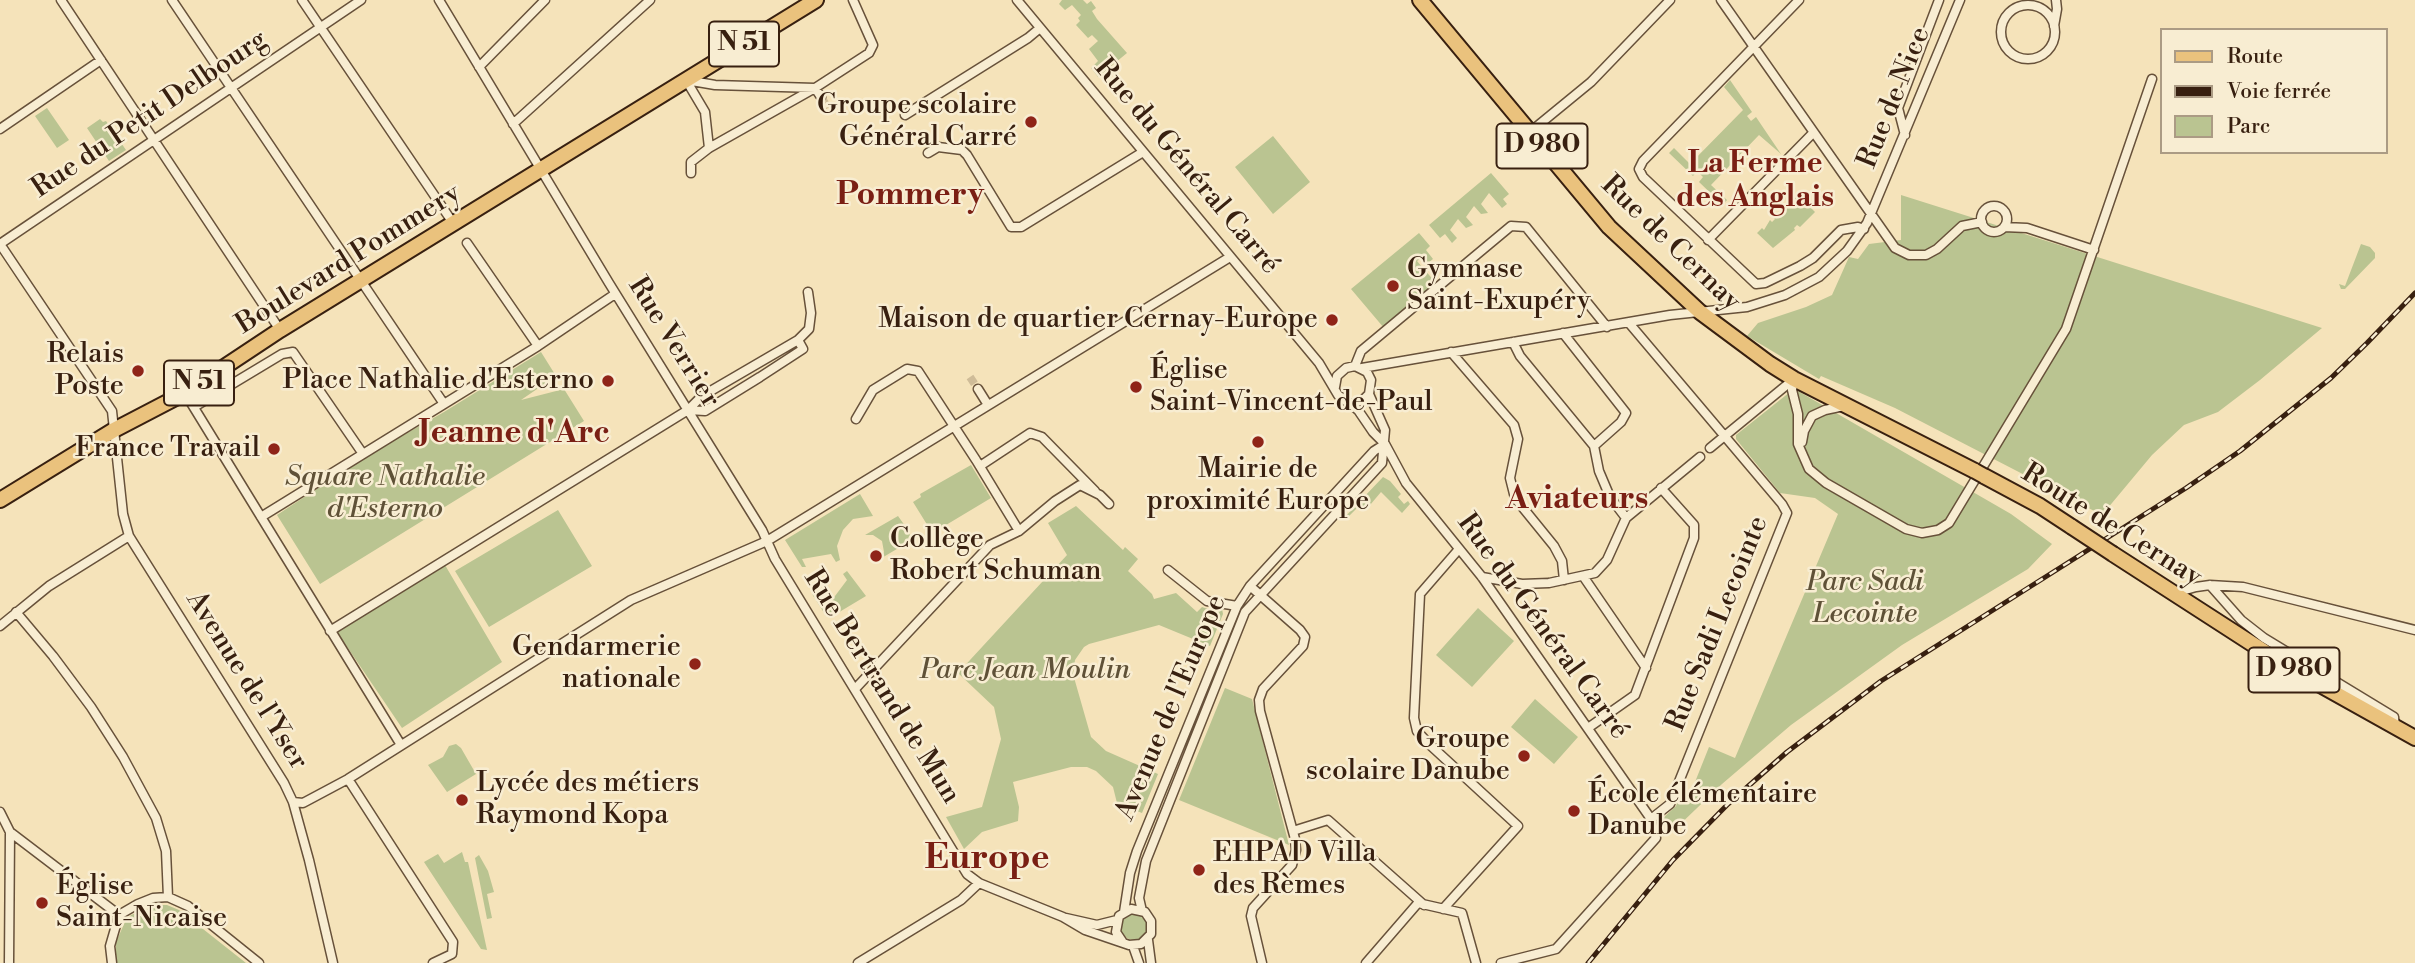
<!DOCTYPE html>
<html>
<head>
<meta charset="utf-8">
<style>
  body { margin:0 }
  #map { position:relative; width:2415px; height:963px; overflow:hidden; background:#f5e3ba; font-family:"Libre Bodoni",serif }
  canvas { display:block }
  .legend { position:absolute; left:2160px; top:28px; width:228px; height:126px; box-sizing:border-box; background:#f8edd2; border:2px solid #ab9b84; margin:0; padding:9px 12px; list-style:none; font-size:21px; color:#382010 }
  .legend li { display:flex; align-items:center; gap:14px; height:35px }
  .legend b { width:35px; border:2px solid #ab9b84 }
</style>
</head>
<body>
<div id="map">
<canvas width="2415" height="963"></canvas>
<ul class="legend">
<li><b style="height:9px;background:#eac27d"></b>Route</li>
<li><b style="height:9px;background:#382010"></b>Voie ferrée</li>
<li><b style="height:19px;background:#bac491"></b>Parc</li>
</ul>
</div>
<script>
const g = document.querySelector('canvas').getContext('2d');
g.lineJoin = 'round';
function fillPath(path, color) {
  g.fillStyle = color;
  g.fill(path, 'evenodd');
}
function poly(rows) {
  const path = new Path2D();
  for (const r of rows) {
    if (r.length === 3) {
      path.moveTo(r[0] + r[2], r[1]);
      path.arc(r[0], r[1], r[2], 0, 2 * Math.PI);
      continue;
    }
    path.moveTo(r[0], r[1]);
    for (let i = 2; i < r.length; i += 2) path.lineTo(r[i], r[i + 1]);
  }
  return path;
}
function trace(path, color, width, dash) {
  g.strokeStyle = color;
  g.lineWidth = width;
  g.lineCap = dash ? 'butt' : 'round';
  g.setLineDash(dash || []);
  g.stroke(path);
}
function drawText(font, color, halo, rows, align = 'center') {
  g.font = font + ' "Libre Bodoni",serif';
  g.lineWidth = 5;
  g.setLineDash([]);
  g.textBaseline = 'middle';
  g.strokeStyle = halo;
  g.fillStyle = color;
  for (const [text, x, y, turn = 0] of rows) {
    g.save();
    g.translate(x, y);
    g.rotate((+turn || 0) * Math.PI / 180);
    g.textAlign = isNaN(turn) ? turn : align;
    if (halo) g.strokeText(text, 0, 0);
    g.fillText(text, 0, 0);
    g.restore();
  }
}
const green = poly([
  [1062,0,1083,0,1087,4,1091,1,1096,8,1092,11,1097,19,1127,53,1098,77,1091,68,1098,61,1089,49,1098,41,1092,35,1088,38,1076,25,1080,21,1078,18,1081,15,1072,5,1065,10,1059,4],
  [1730,80,1752,112,1747,116,1751,121,1756,117,1781,154,1759,135,1711,185,1727,200,1723,205,1699,182,1703,177,1697,171,1693,176,1669,153,1674,148,1690,164,1743,110,1724,87],
  [47,108,69,140,57,148,35,116],
  [100,119,103,122,106,121,126,150,109,161,87,128],
  [1273,136,1310,182,1273,214,1235,167],
  [1491,173,1509,194,1503,199,1507,204,1502,208,1489,193,1481,204,1488,213,1481,214,1474,206,1466,217,1473,225,1466,228,1458,219,1450,230,1457,238,1452,243,1445,234,1440,238,1429,225],
  [1798,195,1815,212,1800,227,1797,225,1794,228,1795,230,1773,248,1757,233,1762,228,1764,230,1770,220,1772,222,1775,219,1773,217,1782,211,1781,209,1790,203,1788,201,1793,197,1795,198],
  [1901,195,2322,328,2260,380,2218,412,2184,425,2152,455,2102,515,1895,408,1821,376,1819,379,1747,336,1758,323,1806,307,1832,295,1849,257,1858,259,1869,244,1901,240],
  [1419,233,1430,246,1426,250,1433,259,1428,263,1423,257,1417,261,1436,283,1384,328,1351,289],
  [2361,244,2370,247,2375,253,2375,258,2345,289,2341,289,2339,284,2345,286],
  [541,352,556,376,521,400,564,389,584,421,320,584,277,515,365,457,444,412],
  [1798,391,2011,514,2052,544,2028,569,1902,645,1791,725,1722,784,1670,834,1662,819,1676,806,1681,794,1689,797,1709,747,1735,758,1838,514,1815,498,1780,493,1736,439,1736,435,1790,392],
  [971,465,991,498,941,528,939,527,931,531,913,502,921,497,920,494],
  [1383,477,1390,481,1401,494,1398,497,1404,504,1408,501,1410,504,1402,513,1381,492,1365,511,1359,506,1346,519,1344,518],
  [860,494,873,516,853,519,843,530,837,546,840,560,836,562,831,554,802,559,806,567,802,567,785,540],
  [1076,506,1123,550,1125,547,1138,559,1128,571,1152,594,1154,599,1176,593,1197,612,1202,607,1208,609,1217,607,1222,609,1223,614,1210,646,1159,625,1089,644,1084,647,1075,660,1073,674,1091,737,1106,751,1158,774,1142,813,1117,803,1113,787,1096,771,1087,767,1071,767,1013,782,1019,807,1018,821,982,832,964,849,946,817,982,807,1001,739,994,707,958,673,1067,555,1048,523],
  [558,510,592,566,489,627,455,571],
  [898,516,908,530,912,540,880,559,884,552,882,541,873,535,865,535],
  [445,565,502,662,402,728,337,632],
  [847,571,866,596,836,614,826,616,812,594,818,592,821,597,823,595,829,604,847,580,843,574],
  [1478,608,1514,641,1472,687,1436,655],
  [1225,688,1252,699,1289,845,1179,800],
  [1535,699,1578,737,1554,764,1511,727],
  [456,744,461,748,476,774,447,792,428,765,443,757,449,746],
  [462,852,465,862,468,862,487,950,481,949,424,862,438,854,444,863],
  [479,855,488,871,494,892,487,894,492,918,487,919,475,858],
  [157,905,167,905,179,910,246,963,116,963,116,942,125,922,131,915],
  [1134,927,13]
]);
const minorTunnel = poly([
  [821,97,828,108],
  [970,377,978,389]
]);
const minor = poly([
  [61,0,280,330],
  [172,0,444,404],
  [302,0,453,223],
  [439,0,609,283,762,530,775,559,967,874,979,883,1063,917,1085,930,1129,945,1141,944,1151,934,1151,921,1145,912,1131,909,1119,916,1116,932,1122,941],
  [1017,0,1319,363,1338,395,1358,410,1373,432,1385,444,1406,483,1482,577,1651,819,1656,838,1556,949,1501,963],
  [1721,0,1895,248,1909,255,1926,255,1937,249,1962,226,1982,222],
  [1799,0,1643,161,1639,169,1643,177,1756,284,1765,283,1800,266,1813,258,1841,230,1858,227,1864,229],
  [2028,32,27],
  [2054,26,2057,9,2056,0],
  [479,67,545,0],
  [905,115,1028,38,1040,28],
  [513,124,650,0],
  [0,129,101,60],
  [1530,132,1591,82,1670,0],
  [1905,135,1898,108,1939,0],
  [709,148,705,112,686,80,715,85,815,88,821,97],
  [928,153,938,147,962,150,967,155,1011,227,1021,227,1143,152],
  [691,173,691,162,709,148,815,88,869,53,873,45,853,0],
  [1994,219,13],
  [2004,227,2027,228,2094,250],
  [1708,240,1813,133],
  [467,243,538,346],
  [0,244,112,411,123,514,129,536,284,783,293,802,309,860,333,963],
  [0,244,361,0],
  [1629,323,1782,504,1787,513,1670,804,1651,819],
  [1563,333,1626,413,1621,422,1594,446],
  [1513,342,1520,356,1594,446,1599,471,1610,497,1626,518],
  [1451,352,1514,425,1518,439,1510,478,1515,498,1554,546,1562,561,1564,580],
  [1355,366,1361,351,1511,226,1526,227,1607,327],
  [1362,368,1670,315,1747,307,1785,295,1819,277,1847,251,1867,223,1960,0],
  [1794,379,1792,390,1798,414,1798,444,1809,469,1826,483,1906,529,1922,533,1938,530,1949,523,2066,329,2152,79],
  [1335,387,1337,376,1346,368,1355,366,1367,372,1371,380,1369,394,1363,400,1352,404],
  [978,389,988,405],
  [185,393,401,745],
  [194,407,282,354,293,352,363,454],
  [688,410,705,411,760,377,803,349,798,340],
  [856,419,873,390,907,369,918,371,976,460,1019,531],
  [1802,442,1804,431,1812,416,1825,410,1844,406],
  [1710,448,1794,379],
  [980,466,1030,433,1042,437,1095,491],
  [261,517,538,346,615,294],
  [1168,570,1207,601,1237,606],
  [1583,576,1646,668],
  [1482,577,1522,584,1549,583,1595,573,1607,560,1626,518,1700,457],
  [2210,585,2241,620,2264,638,2394,717,2395,727],
  [1250,586,1300,630,1305,637,1303,646,1263,689,1259,700,1260,711,1295,839,1296,850,1292,865,1253,908,1251,916,1262,963],
  [2178,595,2182,591,2196,587,2210,585,2243,587,2415,630],
  [16,612,53,656,91,707,123,757,156,818,166,851,168,897],
  [0,626,49,586,129,536],
  [330,631,688,410,702,396,798,340,809,329,811,313,808,292],
  [855,689,990,545,1019,531,1055,501,1080,485,1100,495,1109,504],
  [1588,728,1635,695,1694,538,1694,525,1661,488],
  [348,779,453,942,452,954,433,963],
  [293,802,303,803,348,779,631,600,767,541,1230,257],
  [0,812,10,832,119,915],
  [1293,831,1328,820,1424,905],
  [1443,909,1518,826,1429,744,1417,731,1414,718,1420,594,1459,549],
  [1142,911,1139,898,1146,861,1245,612,1382,463,1385,430,1369,394],
  [1124,912,1130,873,1137,851,1237,606,1250,586,1374,451,1385,444],
  [1066,918,1097,925,1117,920],
  [1148,940,1151,963],
  [1133,946,1139,963],
  [9,963,10,832],
  [112,963,110,946,119,915,138,904,153,898,168,897,188,906,259,963],
  [858,963,961,900,979,883],
  [1366,963,1418,903,1462,913,1476,963]
]);
const primary = poly([
  [1420,0,1609,227,1700,312,1770,364,1794,379,1975,471],
  [1984,476,2040,506,2072,527],
  [0,500,114,430,185,393,280,330,816,0],
  [2113,554,2288,667,2415,738]
]);
const rail = poly([
  [1588,963,1673,860,1728,804,1787,752,1881,681,2186,488,2240,451,2331,378,2367,343,2415,293]
]);
const primaryBridge = poly([
  [1975,471,1984,476],
  [2072,527,2113,554]
]);
const markers = [
  [1031,122,7,"#8f2418"],
  [1393,286,7,"#8f2418"],
  [1332,320,7,"#8f2418"],
  [138,371,7,"#8f2418"],
  [608,381,7,"#8f2418"],
  [1136,387,7,"#8f2418"],
  [1258,442,7,"#8f2418"],
  [274,449,7,"#8f2418"],
  [876,556,7,"#8f2418"],
  [695,664,7,"#8f2418"],
  [1524,756,7,"#8f2418"],
  [462,800,7,"#8f2418"],
  [1574,811,7,"#8f2418"],
  [1199,870,7,"#8f2418"],
  [42,903,7,"#8f2418"]
];
const shields = [
  [744,44,70],
  [1542,146,91],
  [199,383,70],
  [2294,670,91]
];
const shieldNames = [
  ["N 51",744,44],
  ["D 980",1542,146],
  ["N 51",199,383],
  ["D 980",2294,670]
];
const streetNames = [
  ["Rue de Nice",1895,98,-68],
  ["Rue du Petit Delbourg",150,115,-34],
  ["Rue du Général Carré",1186,167,50],
  ["Rue de Cernay",1670,244,44],
  ["Boulevard Pommery",349,260,-32],
  ["Rue Verrier",673,343,58],
  ["Route de Cernay",2111,526,32],
  ["Rue Sadi Lecointe",1718,624,-68],
  ["Rue du Général Carré",1542,627,54],
  ["Avenue de l'Yser",246,681,58],
  ["Rue Bertrand de Mun",881,687,58],
  ["Avenue de l'Europe",1172,708,-67]
];
const poiNames = [
  ["Groupe scolaire",1017,106],
  ["Général Carré",1017,138],
  ["Gymnase",1407,270,"left"],
  ["Saint-Exupéry",1407,302,"left"],
  ["Maison de quartier Cernay-Europe",1318,320],
  ["Relais",124,355],
  ["Poste",124,387],
  ["Église",1150,371,"left"],
  ["Saint-Vincent-de-Paul",1150,403,"left"],
  ["Place Nathalie d'Esterno",594,381],
  ["France Travail",260,449],
  ["Mairie de",1258,470,"center"],
  ["proximité Europe",1258,502,"center"],
  ["Collège",890,540,"left"],
  ["Robert Schuman",890,572,"left"],
  ["Gendarmerie",681,648],
  ["nationale",681,680],
  ["Groupe",1510,740],
  ["scolaire Danube",1510,772],
  ["Lycée des métiers",476,784,"left"],
  ["Raymond Kopa",476,816,"left"],
  ["École élémentaire",1588,795,"left"],
  ["Danube",1588,827,"left"],
  ["EHPAD Villa",1213,854,"left"],
  ["des Rèmes",1213,886,"left"],
  ["Église",56,887,"left"],
  ["Saint-Nicaise",56,919,"left"]
];
const parkNames = [
  ["Square Nathalie",385,478],
  ["d'Esterno",385,510],
  ["Parc Sadi",1865,583],
  ["Lecointe",1865,615],
  ["Parc Jean Moulin",1025,671]
];
const neighbourhoodNames = [
  ["La Ferme",1755,165],
  ["des Anglais",1755,199]
];
const quarterNames = [
  ["Pommery",910,196],
  ["Jeanne d'Arc",514,434],
  ["Aviateurs",1577,500]
];
const districtNames = [
  ["Europe",987,860]
];
fillPath(green, '#bac491');
trace(minorTunnel, '#cfbc98', 8, [8, 4]);
trace(minor, '#67513a', 11);
trace(primary, '#382010', 18);
trace(minor, '#f8edd2', 8);
trace(primary, '#eac27d', 14);
trace(rail, '#382010', 5);
trace(rail, '#f8edd2', 2.5, [8]);
trace(primaryBridge, '#382010', 18, []);
trace(primaryBridge, '#eac27d', 14);
for (const [x, y, r, color] of markers) {
  const dot = new Path2D();
  dot.arc(x, y, r, 0, 2 * Math.PI);
  g.fillStyle = color;
  g.fill(dot);
  trace(dot, '#f8edd2', 2.5);
}
for (const [x, y, w] of shields) {
  const box = new Path2D();
  box.roundRect(x - w / 2, y - 22.5, w, 45, 5);
  g.fillStyle = '#f8edd2';
  g.fill(box);
  trace(box, '#382010', 2);
}
drawText('bold 26px', '#382010', null, shieldNames);
drawText('28px', '#382010', '#f8edd2', streetNames);
drawText('28px', '#382010', '#f8edd2', poiNames, 'right');
drawText('italic 28px', '#5f5137', '#f8edd2', parkNames);
drawText('bold 30px', '#7a1f14', '#f8edd2', neighbourhoodNames);
drawText('bold 32px', '#7a1f14', '#f8edd2', quarterNames);
drawText('bold 35px', '#7a1f14', '#f8edd2', districtNames);
</script>
</body>
</html>
